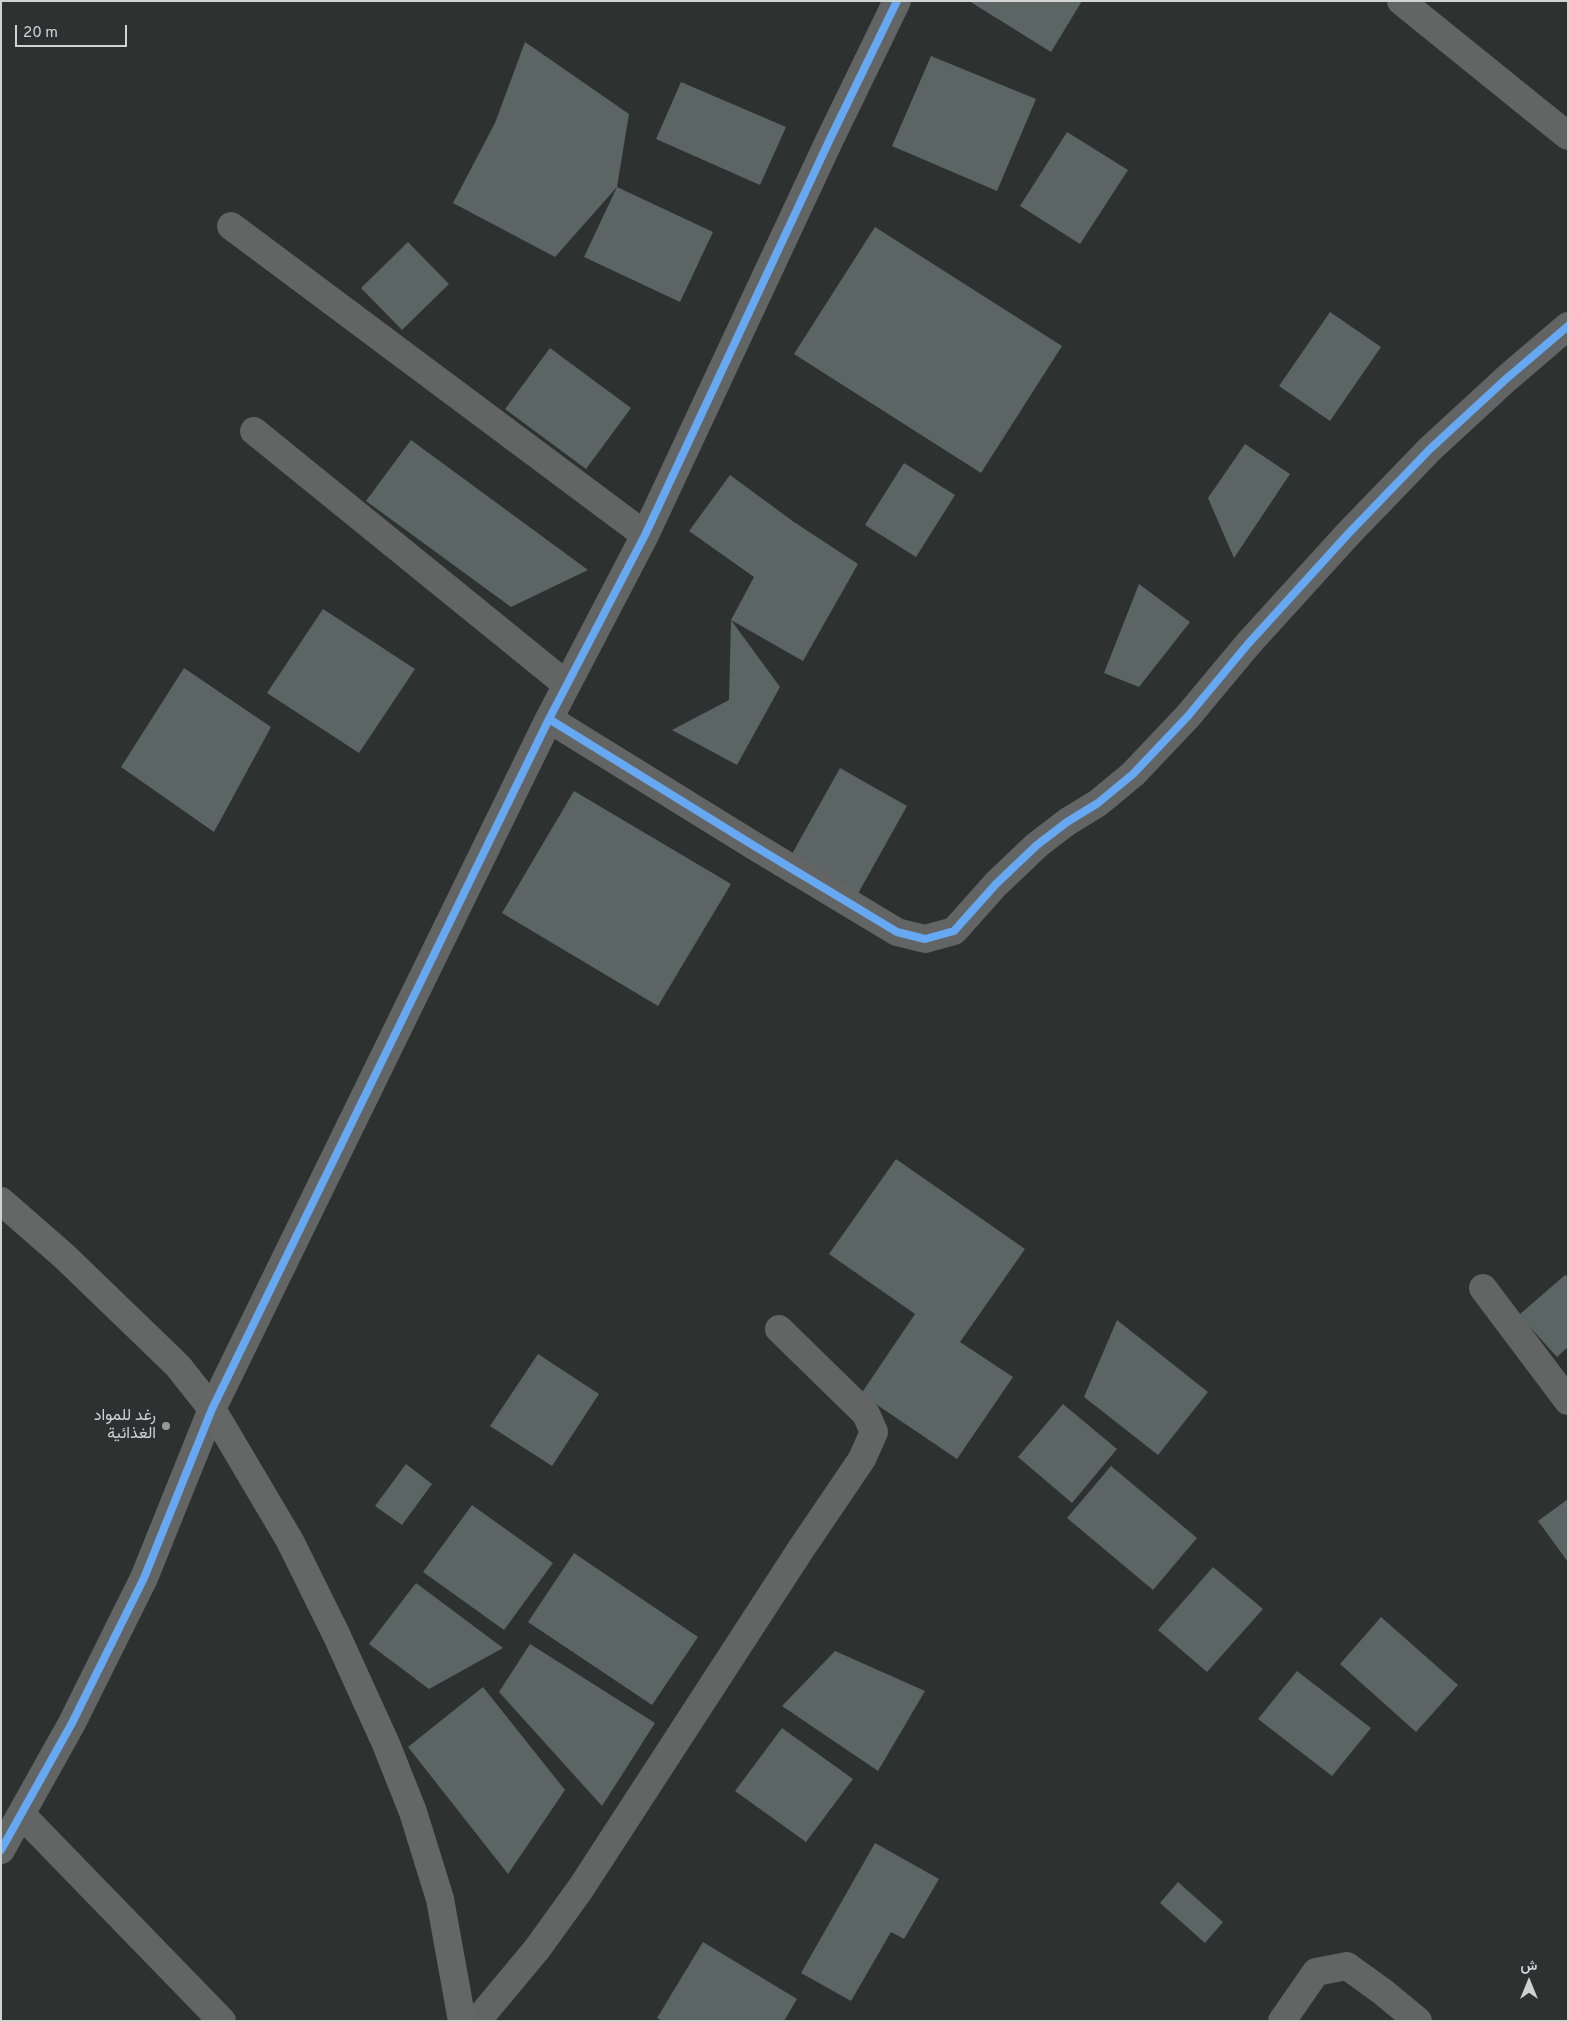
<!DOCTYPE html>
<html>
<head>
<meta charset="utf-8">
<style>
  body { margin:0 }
  #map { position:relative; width:1569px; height:2022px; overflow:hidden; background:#2d3130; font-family:Overpass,Vazirmatn,sans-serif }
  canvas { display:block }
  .frame { position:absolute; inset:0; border:2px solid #cfd3d2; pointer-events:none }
  .north { position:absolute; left:1504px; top:1957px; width:50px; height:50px; -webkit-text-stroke:4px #2c3231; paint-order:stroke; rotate:0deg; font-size:14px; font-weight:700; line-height:20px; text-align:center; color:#cfd3d2 }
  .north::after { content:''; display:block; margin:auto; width:18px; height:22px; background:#cfd3d2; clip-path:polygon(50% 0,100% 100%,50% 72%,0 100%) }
  .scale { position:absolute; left:15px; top:25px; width:112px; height:22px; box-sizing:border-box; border:2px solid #cfd3d2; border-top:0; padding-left:6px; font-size:15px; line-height:18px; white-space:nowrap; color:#cfd3d2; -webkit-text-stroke:4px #2c3231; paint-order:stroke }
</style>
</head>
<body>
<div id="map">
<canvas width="1569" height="2022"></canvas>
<div class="frame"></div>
<div class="north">ش</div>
<div class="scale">20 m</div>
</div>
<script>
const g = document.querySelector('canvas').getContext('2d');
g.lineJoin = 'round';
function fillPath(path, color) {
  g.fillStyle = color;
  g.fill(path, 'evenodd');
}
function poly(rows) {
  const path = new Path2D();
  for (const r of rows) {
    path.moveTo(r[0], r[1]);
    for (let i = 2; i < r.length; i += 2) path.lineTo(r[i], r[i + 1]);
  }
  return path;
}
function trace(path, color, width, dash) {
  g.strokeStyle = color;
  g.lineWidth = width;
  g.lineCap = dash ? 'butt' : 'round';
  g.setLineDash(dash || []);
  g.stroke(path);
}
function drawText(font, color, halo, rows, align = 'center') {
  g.font = font + ' Overpass,Vazirmatn,sans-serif';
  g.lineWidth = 5;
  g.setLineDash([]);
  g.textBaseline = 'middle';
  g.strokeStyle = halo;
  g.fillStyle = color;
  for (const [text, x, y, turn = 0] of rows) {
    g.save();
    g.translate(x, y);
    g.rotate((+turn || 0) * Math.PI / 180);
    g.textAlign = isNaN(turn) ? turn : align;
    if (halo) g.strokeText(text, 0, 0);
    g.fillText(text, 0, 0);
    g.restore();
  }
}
const building = poly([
  [969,1,1082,1,1051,52],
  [525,42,629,114,617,187,713,232,680,302,584,257,617,187,555,257,453,203,495,123],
  [931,56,1036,99,997,191,892,146],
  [681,82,786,127,760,185,656,139],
  [1067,132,1128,170,1080,244,1020,206],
  [875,227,1062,346,981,473,794,354],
  [408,242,449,284,402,330,361,288],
  [1330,312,1381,347,1330,421,1279,386],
  [550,348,631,408,586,469,505,409],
  [411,440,588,570,511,607,366,501],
  [1245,444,1290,474,1234,558,1208,498],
  [904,463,955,495,916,557,865,525],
  [730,475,794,522,858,564,803,661,731,620,754,577,689,531],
  [1139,584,1190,622,1139,687,1104,673],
  [323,609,415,669,359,753,267,693],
  [731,620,780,687,737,765,672,730,729,700],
  [184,668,271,727,214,832,121,767],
  [840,768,907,806,855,899,788,861],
  [574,791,731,884,658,1006,502,913],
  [896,1159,1025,1249,960,1342,1013,1377,957,1459,861,1394,915,1314,829,1254],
  [1565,1275,1568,1277,1568,1347,1557,1357,1519,1315],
  [1117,1320,1208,1392,1158,1455,1084,1397],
  [538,1354,599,1394,552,1466,490,1426],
  [1063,1404,1117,1449,1072,1503,1018,1457],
  [406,1464,432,1484,402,1525,375,1506],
  [1111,1466,1197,1538,1153,1590,1067,1518],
  [1568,1499,1568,1562,1538,1521],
  [472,1505,553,1563,504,1630,423,1572],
  [574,1553,698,1637,652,1705,528,1622],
  [1213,1567,1263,1609,1207,1672,1158,1630],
  [416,1583,503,1648,429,1689,369,1644],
  [1381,1617,1458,1685,1416,1732,1340,1664],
  [530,1644,655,1723,602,1806,499,1692],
  [835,1651,925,1691,878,1771,782,1706],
  [1297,1671,1371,1728,1332,1776,1258,1719],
  [483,1687,565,1790,508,1874,408,1747],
  [782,1728,853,1779,806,1842,735,1791],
  [875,1843,939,1879,904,1939,891,1932,851,2001,801,1973],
  [1178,1882,1223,1922,1205,1943,1160,1903],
  [703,1942,797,1999,784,2021,663,2021,657,2018]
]);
const street = poly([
  [1401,1,1568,136],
  [231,226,645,535],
  [254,431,567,685],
  [549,719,756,847,897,932,925,939,954,931,996,884,1037,845,1067,822,1098,803,1133,774,1188,716,1248,644,1348,534,1430,449,1506,379,1568,326],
  [1483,1288,1568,1401],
  [21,1814,222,2021],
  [1,1850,72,1723,144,1578,212,1409,549,719,645,535,830,139,897,1],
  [477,2021,537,1949,581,1888,801,1549,862,1459,874,1432,866,1414,779,1329],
  [1282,2021,1316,1972,1347,1966,1383,1992,1418,2021]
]);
const secondary = poly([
  [1,1201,64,1256,178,1366,212,1409,290,1541,336,1634,386,1744,413,1812,440,1899,462,2021]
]);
const cycleway = poly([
  [549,719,756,847,897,932,925,939,954,931,996,884,1037,845,1067,822,1098,803,1133,774,1188,716,1248,644,1348,534,1430,449,1506,379,1568,326],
  [1,1850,72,1723,144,1578,212,1409,549,719,645,535,830,139,897,1]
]);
const markers = [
  [166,1426,5,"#969a99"]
];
const poiNames = [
  ["رغد للمواد",156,1417],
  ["الغذائية",156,1435]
];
fillPath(building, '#5b6563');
trace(street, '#636464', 28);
trace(secondary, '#646766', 28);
trace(cycleway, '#66a8f1', 8);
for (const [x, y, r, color] of markers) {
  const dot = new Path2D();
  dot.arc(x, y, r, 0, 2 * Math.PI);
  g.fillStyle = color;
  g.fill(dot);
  trace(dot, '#2c3231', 2);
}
drawText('16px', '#cfd3d2', '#2c3231', poiNames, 'right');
</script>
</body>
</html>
